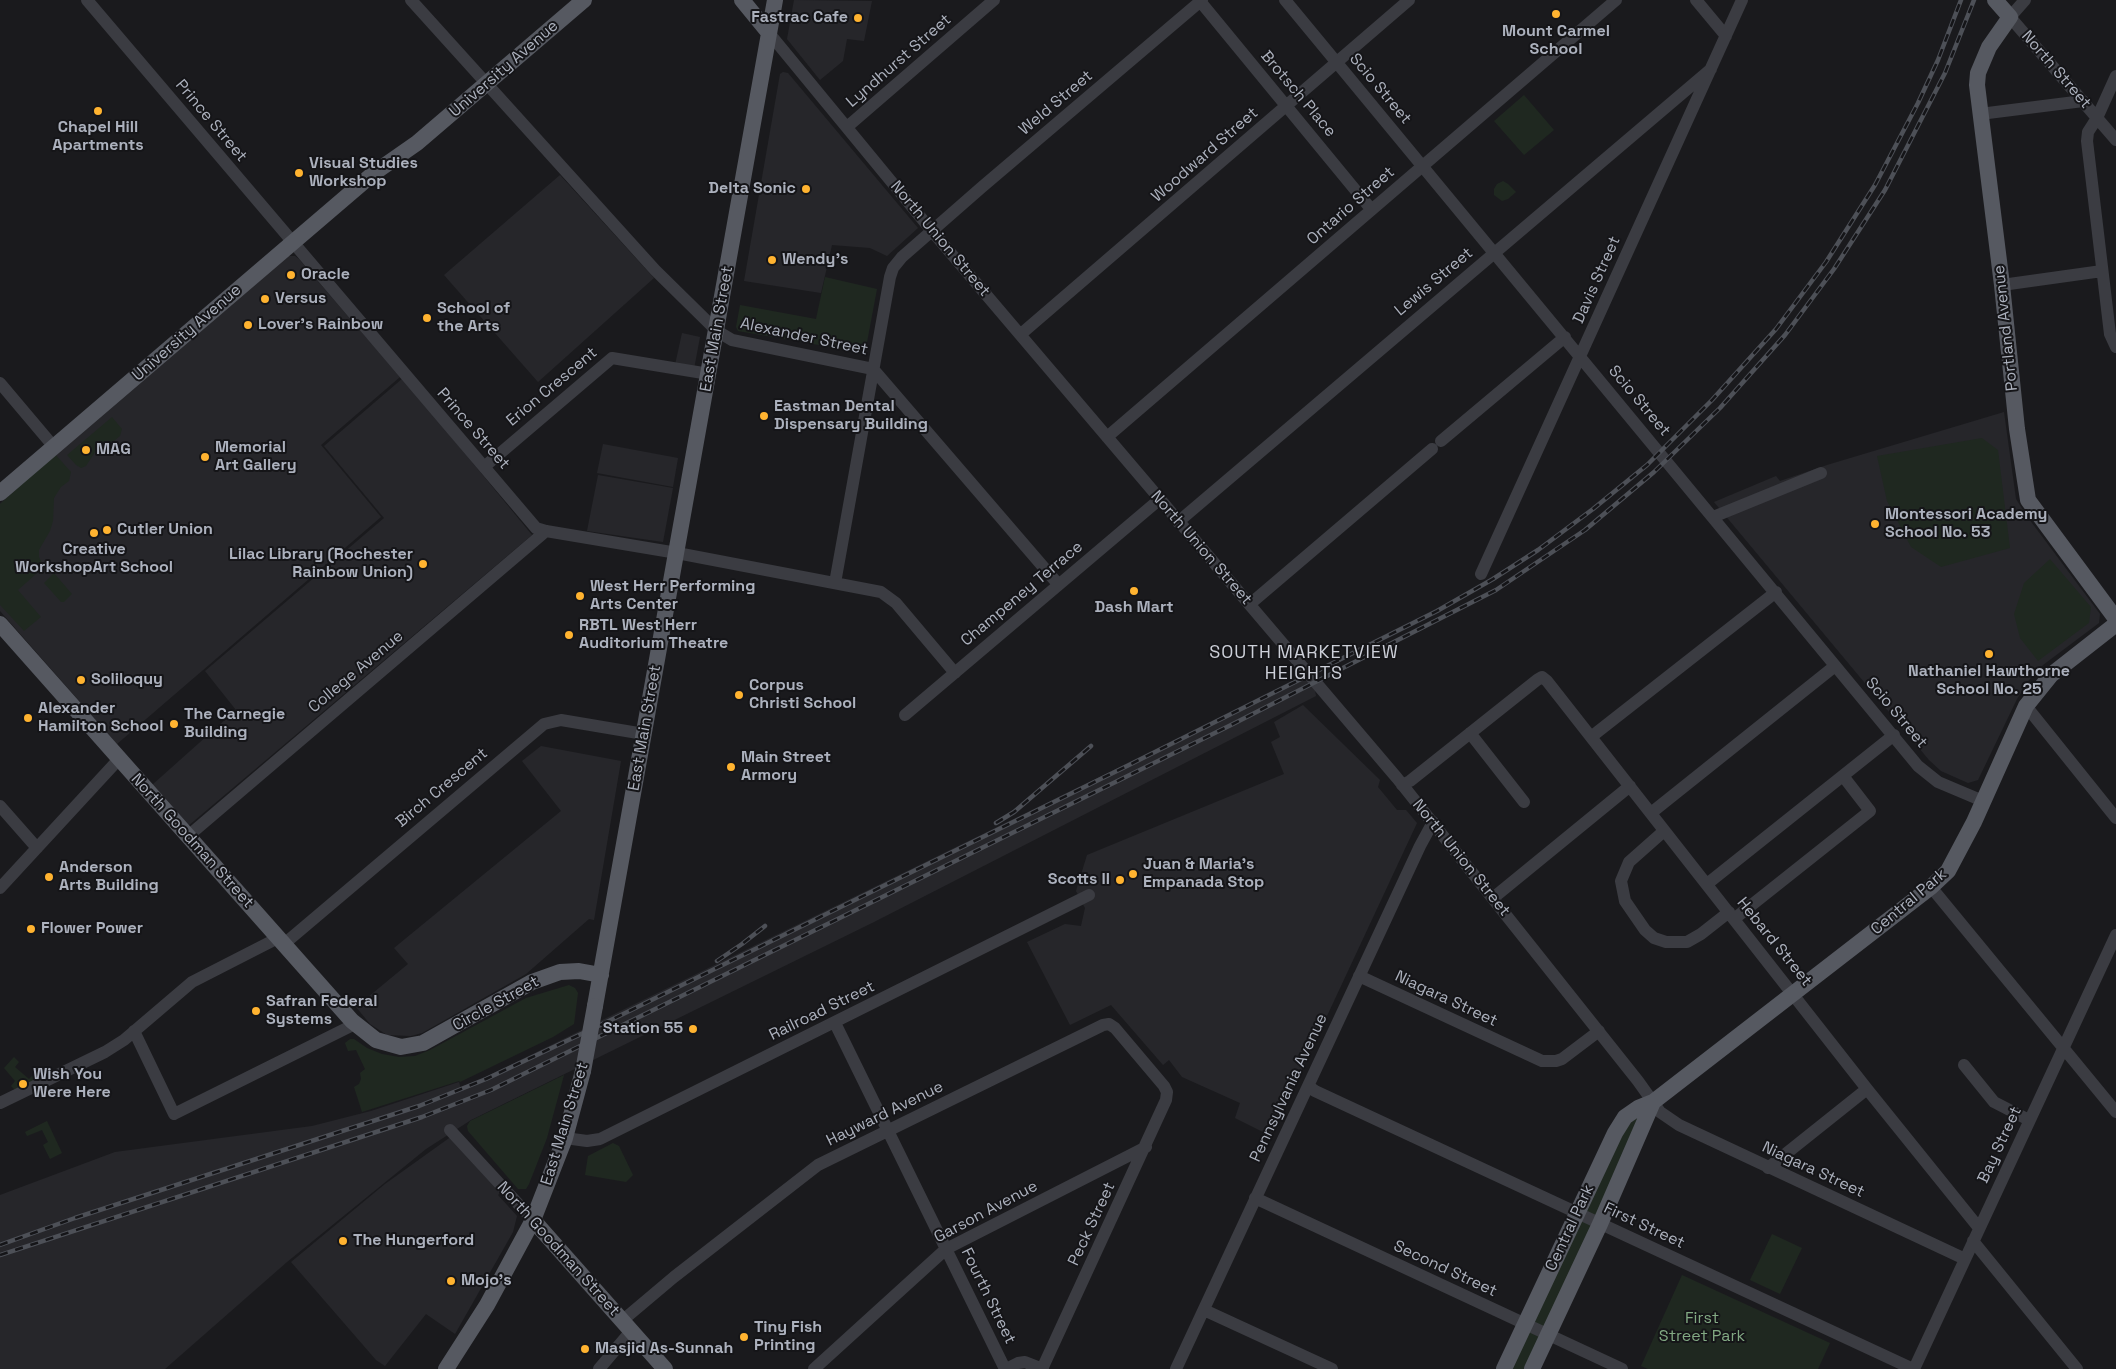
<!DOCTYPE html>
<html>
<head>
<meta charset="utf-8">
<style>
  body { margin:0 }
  canvas { display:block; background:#1a1a1d }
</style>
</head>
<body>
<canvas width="2116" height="1369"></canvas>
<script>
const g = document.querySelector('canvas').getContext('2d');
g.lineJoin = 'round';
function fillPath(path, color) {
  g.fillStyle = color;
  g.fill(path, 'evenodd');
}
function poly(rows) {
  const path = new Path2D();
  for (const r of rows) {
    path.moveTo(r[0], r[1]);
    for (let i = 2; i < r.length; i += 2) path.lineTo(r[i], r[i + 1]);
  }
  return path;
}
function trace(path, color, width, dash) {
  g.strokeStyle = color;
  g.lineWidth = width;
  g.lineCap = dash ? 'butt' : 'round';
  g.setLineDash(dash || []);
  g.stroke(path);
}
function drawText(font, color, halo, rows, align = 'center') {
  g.font = font + ' "Space Grotesk",sans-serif';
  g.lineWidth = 4;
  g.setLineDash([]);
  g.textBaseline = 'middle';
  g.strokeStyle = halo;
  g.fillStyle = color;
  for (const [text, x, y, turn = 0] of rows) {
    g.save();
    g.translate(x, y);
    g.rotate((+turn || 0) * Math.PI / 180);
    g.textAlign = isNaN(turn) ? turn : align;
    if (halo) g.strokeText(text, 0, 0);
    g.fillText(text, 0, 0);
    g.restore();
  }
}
const built = poly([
  [794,0,872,1,864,41,847,39,843,61,820,80,787,39],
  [783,72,788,73,918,228,887,256,870,248,832,245,821,293,744,281,780,74],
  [560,175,654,278,538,382,444,275],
  [288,256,295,256,299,259,400,377,321,445,381,517,117,744,0,611,0,504,24,481],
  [682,333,700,337,694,369,675,365],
  [403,378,532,535,188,826,152,785,236,710,205,671,384,518,324,446],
  [2004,412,2016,499,2026,515,2100,614,2099,623,2043,665,2029,680,2017,699,1978,780,1968,783,1941,771,1929,760,1714,502,1776,476,1780,481,1827,465],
  [603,444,678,458,673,487,597,473],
  [598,475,673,488,663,542,587,531],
  [1312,673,1316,696,874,922,471,1120,426,1149,287,1262,165,1369,0,1369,0,1195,115,1152,312,1126,371,1111,459,1082,461,1089],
  [1303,705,1380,780,1378,787,1397,810,1406,810,1417,823,1271,1136,1235,1118,1240,1103,1182,1077,1169,1060,1163,1065,1111,1005,1070,1025,1027,942,1065,924,1081,926,1085,908,1076,891,1087,855,1284,774,1271,742,1280,737,1274,722],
  [541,746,621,761,594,920,589,919,526,974,422,1033,411,1036,387,1035,370,1024,356,1007,408,964,394,948,561,811,522,761],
  [452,1136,501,1192,498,1195,517,1216,513,1232,455,1334,426,1314,385,1366,376,1360,291,1262,385,1184]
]);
const green = poly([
  [1524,95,1554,130,1524,155,1494,121],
  [1503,181,1508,184,1516,192,1508,199,1502,201,1494,195,1494,189,1497,184],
  [825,277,877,289,865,353,738,331,736,327,740,305,816,319],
  [112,417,122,429,120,436,114,441,99,446,86,466,81,468,76,465,67,455],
  [1982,438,1998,450,2010,548,1941,567,1911,547,1887,501,1877,456],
  [55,454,71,472,69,481,61,487,54,498,53,521,50,531,39,550,39,557,44,567,18,590,41,617,24,631,0,605,0,504],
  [2050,559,2091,607,2089,623,2038,661,2020,638,2014,614,2024,583],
  [54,573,72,594,64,602,61,602,44,583],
  [569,985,575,988,578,993,574,1024,553,1037,460,1082,459,1081,362,1112,354,1087,359,1084,361,1079,360,1073,365,1069,356,1050,348,1051,345,1043,350,1039,354,1039,367,1048,382,1054,399,1057,415,1056,430,1050,526,998],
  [14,1057,19,1062,15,1067,29,1079,33,1075,37,1078,36,1080,15,1090,11,1086,15,1081,4,1068],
  [564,1075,547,1138,529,1184,526,1189,518,1189,468,1131,467,1126,470,1121],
  [1640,1115,1528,1369,1509,1369,1616,1141,1632,1121],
  [47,1121,62,1153,50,1159,43,1145,48,1142,42,1130,27,1136,25,1132],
  [613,1143,619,1146,633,1175,626,1182,585,1175,588,1156],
  [1772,1234,1802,1248,1780,1294,1750,1280],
  [1682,1275,1830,1343,1818,1369,1648,1369,1641,1366]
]);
const minor = poly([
  [87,0,536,528,546,531,677,553,881,592,896,603,955,673],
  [411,0,655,270,717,331,732,340,873,369,1058,584],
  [1199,0,1371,209],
  [1285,0,1918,766,1938,782,1983,801],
  [1696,0,1726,36],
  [2025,0,2010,17,2116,140],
  [769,33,932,231,1397,778,1638,1081,1660,1112,1679,1125,1965,1259],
  [2116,76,2097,118,2088,132,2087,141,2110,334,2116,347],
  [1980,114,2083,101],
  [847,127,994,0],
  [2002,285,2102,271],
  [1021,334,1409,0],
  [0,383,54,447],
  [1107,437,1616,0],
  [1441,441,1565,337],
  [484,467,612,358,709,374],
  [1713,517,1821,473],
  [1178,522,1711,69],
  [1481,574,1742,0],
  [835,583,890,277,893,268,902,257,982,187,1202,0],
  [1250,604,1432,449],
  [2026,706,2116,818],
  [905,715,1160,499],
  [1470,733,1524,802],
  [1591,737,1776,592],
  [1402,785,1410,781,1537,680,1542,677,1547,681,1867,1089,1979,1228],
  [0,806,37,848],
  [1651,813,1835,666],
  [1664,831,1629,862,1621,881,1625,901,1645,930,1654,938,1666,942,1687,942,1701,934,1729,912],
  [187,837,546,531],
  [1707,884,1894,735],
  [1931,887,2116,1112],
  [0,888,119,759],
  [1493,898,1630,786],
  [1734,919,1870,811,1843,776],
  [284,944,544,724,561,720,644,734],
  [1359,976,1542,1061,1556,1061,1562,1059,1599,1031],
  [835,1023,1005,1369],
  [134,1031,174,1114,355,1024],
  [1964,1065,1994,1102,2029,1120],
  [1308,1086,1315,1091,1913,1369],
  [0,1103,105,1052,124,1040,192,982,278,938],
  [450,1130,533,1220],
  [565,1138,587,1141,600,1139,1089,895],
  [1768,1168,1867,1089],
  [1255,1198,1622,1369],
  [1973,1241,2077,1369],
  [1204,1310,1332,1369],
  [623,1320,674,1277,818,1165,1103,1025,1109,1024,1115,1028,1164,1086,1167,1092,1166,1100,1042,1369],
  [599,1369,632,1330],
  [814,1369,946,1249,1146,1147],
  [1006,1369,1018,1363,1025,1362,1043,1369],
  [1176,1369,1420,846,1433,822],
  [1914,1369,2116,935]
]);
const major = poly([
  [742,0,769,33],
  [1995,0,2010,17,1989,47,1978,73,1977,85,2002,285,2017,429,2028,500,2116,619],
  [0,493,374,173,417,143,584,0],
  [0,624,352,1021,376,1040,401,1047,423,1043,532,982,560,972,579,971,601,975],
  [595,1006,775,0],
  [533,1220,665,1369],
  [446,1369,487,1305,533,1220,565,1138,583,1071],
  [1504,1369,1615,1133,1625,1117,1638,1108,1653,1102,1931,887,1948,871,1974,822,2026,706,2051,675,2116,624],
  [1532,1369,1600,1224,1653,1102]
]);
const rail = poly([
  [996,823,1014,812,1091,746],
  [717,961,742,944,765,926],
  [0,1245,75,1218,419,1106,486,1079,613,1019,1129,765,1437,611,1493,579,1538,550,1593,509,1647,465,1712,400,1776,329,1826,262,1875,185,1918,103,1938,60,1961,0],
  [0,1255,422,1117,491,1090,1231,725,1496,590,1585,530,1654,472,1720,408,1785,335,1834,269,1885,190,1945,73,1974,0]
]);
const majorBridge = poly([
  [583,1071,595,1006]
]);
const markers = [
  [1556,14,5,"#ffb330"],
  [858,18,5,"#ffb330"],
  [98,111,5,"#ffb330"],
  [299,173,5,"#ffb330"],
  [806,189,5,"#ffb330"],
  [772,260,5,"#ffb330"],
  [291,275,5,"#ffb330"],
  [265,299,5,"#ffb330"],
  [427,318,5,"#ffb330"],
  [248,325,5,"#ffb330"],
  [764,416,5,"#ffb330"],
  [86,450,5,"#ffb330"],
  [205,457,5,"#ffb330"],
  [1875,524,5,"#ffb330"],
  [107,530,5,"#ffb330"],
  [94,533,5,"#ffb330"],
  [423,564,5,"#ffb330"],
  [1134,591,5,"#ffb330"],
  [580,596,5,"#ffb330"],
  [569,635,5,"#ffb330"],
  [1989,654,5,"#ffb330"],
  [81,680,5,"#ffb330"],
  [739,695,5,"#ffb330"],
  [28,718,5,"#ffb330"],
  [174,724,5,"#ffb330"],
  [731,767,5,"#ffb330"],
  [1133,874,5,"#ffb330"],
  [49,877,5,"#ffb330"],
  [1120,880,5,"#ffb330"],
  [31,929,5,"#ffb330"],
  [256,1011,5,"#ffb330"],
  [693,1029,5,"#ffb330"],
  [23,1084,5,"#ffb330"],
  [343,1241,5,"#ffb330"],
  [451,1281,5,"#ffb330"],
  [744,1337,5,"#ffb330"],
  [585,1349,5,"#ffb330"]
];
const poiNames = [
  ["Fastrac Cafe",848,18,"right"],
  ["Mount Carmel",1556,32,"center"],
  ["School",1556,50,"center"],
  ["Chapel Hill",98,128,"center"],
  ["Apartments",98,146,"center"],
  ["Visual Studies",309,164],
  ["Workshop",309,182],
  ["Delta Sonic",796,189,"right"],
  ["Wendy's",782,260],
  ["Oracle",301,275],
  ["Versus",275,299],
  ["School of",437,309],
  ["the Arts",437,327],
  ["Lover's Rainbow",258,325],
  ["Eastman Dental",774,407],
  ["Dispensary Building",774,425],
  ["Memorial",215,448],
  ["Art Gallery",215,466],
  ["MAG",96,450],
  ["Montessori Academy",1885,515],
  ["School No. 53",1885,533],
  ["Cutler Union",117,530],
  ["Creative",94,550,"center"],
  ["WorkshopArt School",94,568,"center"],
  ["Lilac Library (Rochester",413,555,"right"],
  ["Rainbow Union)",413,573,"right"],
  ["West Herr Performing",590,587],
  ["Arts Center",590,605],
  ["Dash Mart",1134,608,"center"],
  ["RBTL West Herr",579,626],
  ["Auditorium Theatre",579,644],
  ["Nathaniel Hawthorne",1989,672,"center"],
  ["School No. 25",1989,690,"center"],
  ["Soliloquy",91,680],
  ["Corpus",749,686],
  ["Christi School",749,704],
  ["Alexander",38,709],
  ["Hamilton School",38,727],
  ["The Carnegie",184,715],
  ["Building",184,733],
  ["Main Street",741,758],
  ["Armory",741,776],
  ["Juan & Maria's",1143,865],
  ["Empanada Stop",1143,883],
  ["Anderson",59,868],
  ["Arts Building",59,886],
  ["Scotts II",1110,880,"right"],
  ["Flower Power",41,929],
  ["Safran Federal",266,1002],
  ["Systems",266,1020],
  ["Station 55",683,1029,"right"],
  ["Wish You",33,1075],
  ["Were Here",33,1093],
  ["The Hungerford",353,1241],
  ["Mojo's",461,1281],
  ["Tiny Fish",754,1328],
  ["Printing",754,1346],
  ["Masjid As-Sunnah",595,1349]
];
const streetNames = [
  ["Lyndhurst Street",899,61,-41],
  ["University Avenue",504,69,-41],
  ["North Street",2056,70,49],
  ["Scio Street",1380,89,50],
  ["Brotsch Place",1298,94,50],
  ["Weld Street",1056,103,-40],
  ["Prince Street",211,121,50],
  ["Woodward Street",1205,155,-41],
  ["Ontario Street",1351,206,-41],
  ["North Union Street",940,239,50],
  ["Davis Street",1597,280,-66],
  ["Lewis Street",1434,282,-40],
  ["Portland Avenue",2006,328,-96],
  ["East Main Street",717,329,-80],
  ["University Avenue",187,333,-41],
  ["Alexander Street",804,337,12],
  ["Erion Crescent",552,387,-40],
  ["Scio Street",1639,401,50],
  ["Prince Street",473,429,49],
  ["North Union Street",1201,548,49],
  ["Champeney Terrace",1022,594,-40],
  ["College Avenue",356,672,-40],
  ["Scio Street",1896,713,50],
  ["East Main Street",645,728,-80],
  ["Birch Crescent",442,788,-40],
  ["North Goodman Street",192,841,48],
  ["North Union Street",1461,858,51],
  ["Central Park",1909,902,-40],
  ["Hebard Street",1774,942,51],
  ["Niagara Street",1446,999,25],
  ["Circle Street",496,1004,-29],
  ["Railroad Street",822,1011,-26],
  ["Pennsylvania Avenue",1289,1088,-65],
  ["Hayward Avenue",885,1114,-26],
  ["East Main Street",565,1124,-73],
  ["Bay Street",2000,1145,-65],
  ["Niagara Street",1813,1170,25],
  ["Garson Avenue",986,1212,-28],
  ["Peck Street",1092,1224,-65],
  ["First Street",1644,1226,25],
  ["Central Park",1570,1228,-65],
  ["North Goodman Street",558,1249,48],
  ["Second Street",1445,1269,25],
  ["Fourth Street",988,1296,64]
];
const parkNames = [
  ["First",1702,1319],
  ["Street Park",1702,1337]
];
const neighbourhoodNames = [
  ["SOUTH MARKETVIEW",1304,653],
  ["HEIGHTS",1304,674]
];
fillPath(built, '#26262a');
fillPath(green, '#1f2820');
trace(minor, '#3b3c42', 12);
trace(major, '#565961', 16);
trace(rail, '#4d5057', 4.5);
trace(rail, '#151518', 2.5, [8]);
trace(majorBridge, '#565961', 16);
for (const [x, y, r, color] of markers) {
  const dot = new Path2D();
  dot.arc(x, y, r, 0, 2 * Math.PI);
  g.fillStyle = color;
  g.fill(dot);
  trace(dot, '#151518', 2);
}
drawText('bold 16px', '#acb1bd', '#151518', poiNames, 'left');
drawText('16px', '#acb1bd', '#151518', streetNames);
drawText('16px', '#82a983', '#151518', parkNames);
g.letterSpacing = '1px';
drawText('18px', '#cdd0d9', '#151518', neighbourhoodNames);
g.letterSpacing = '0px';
</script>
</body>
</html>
